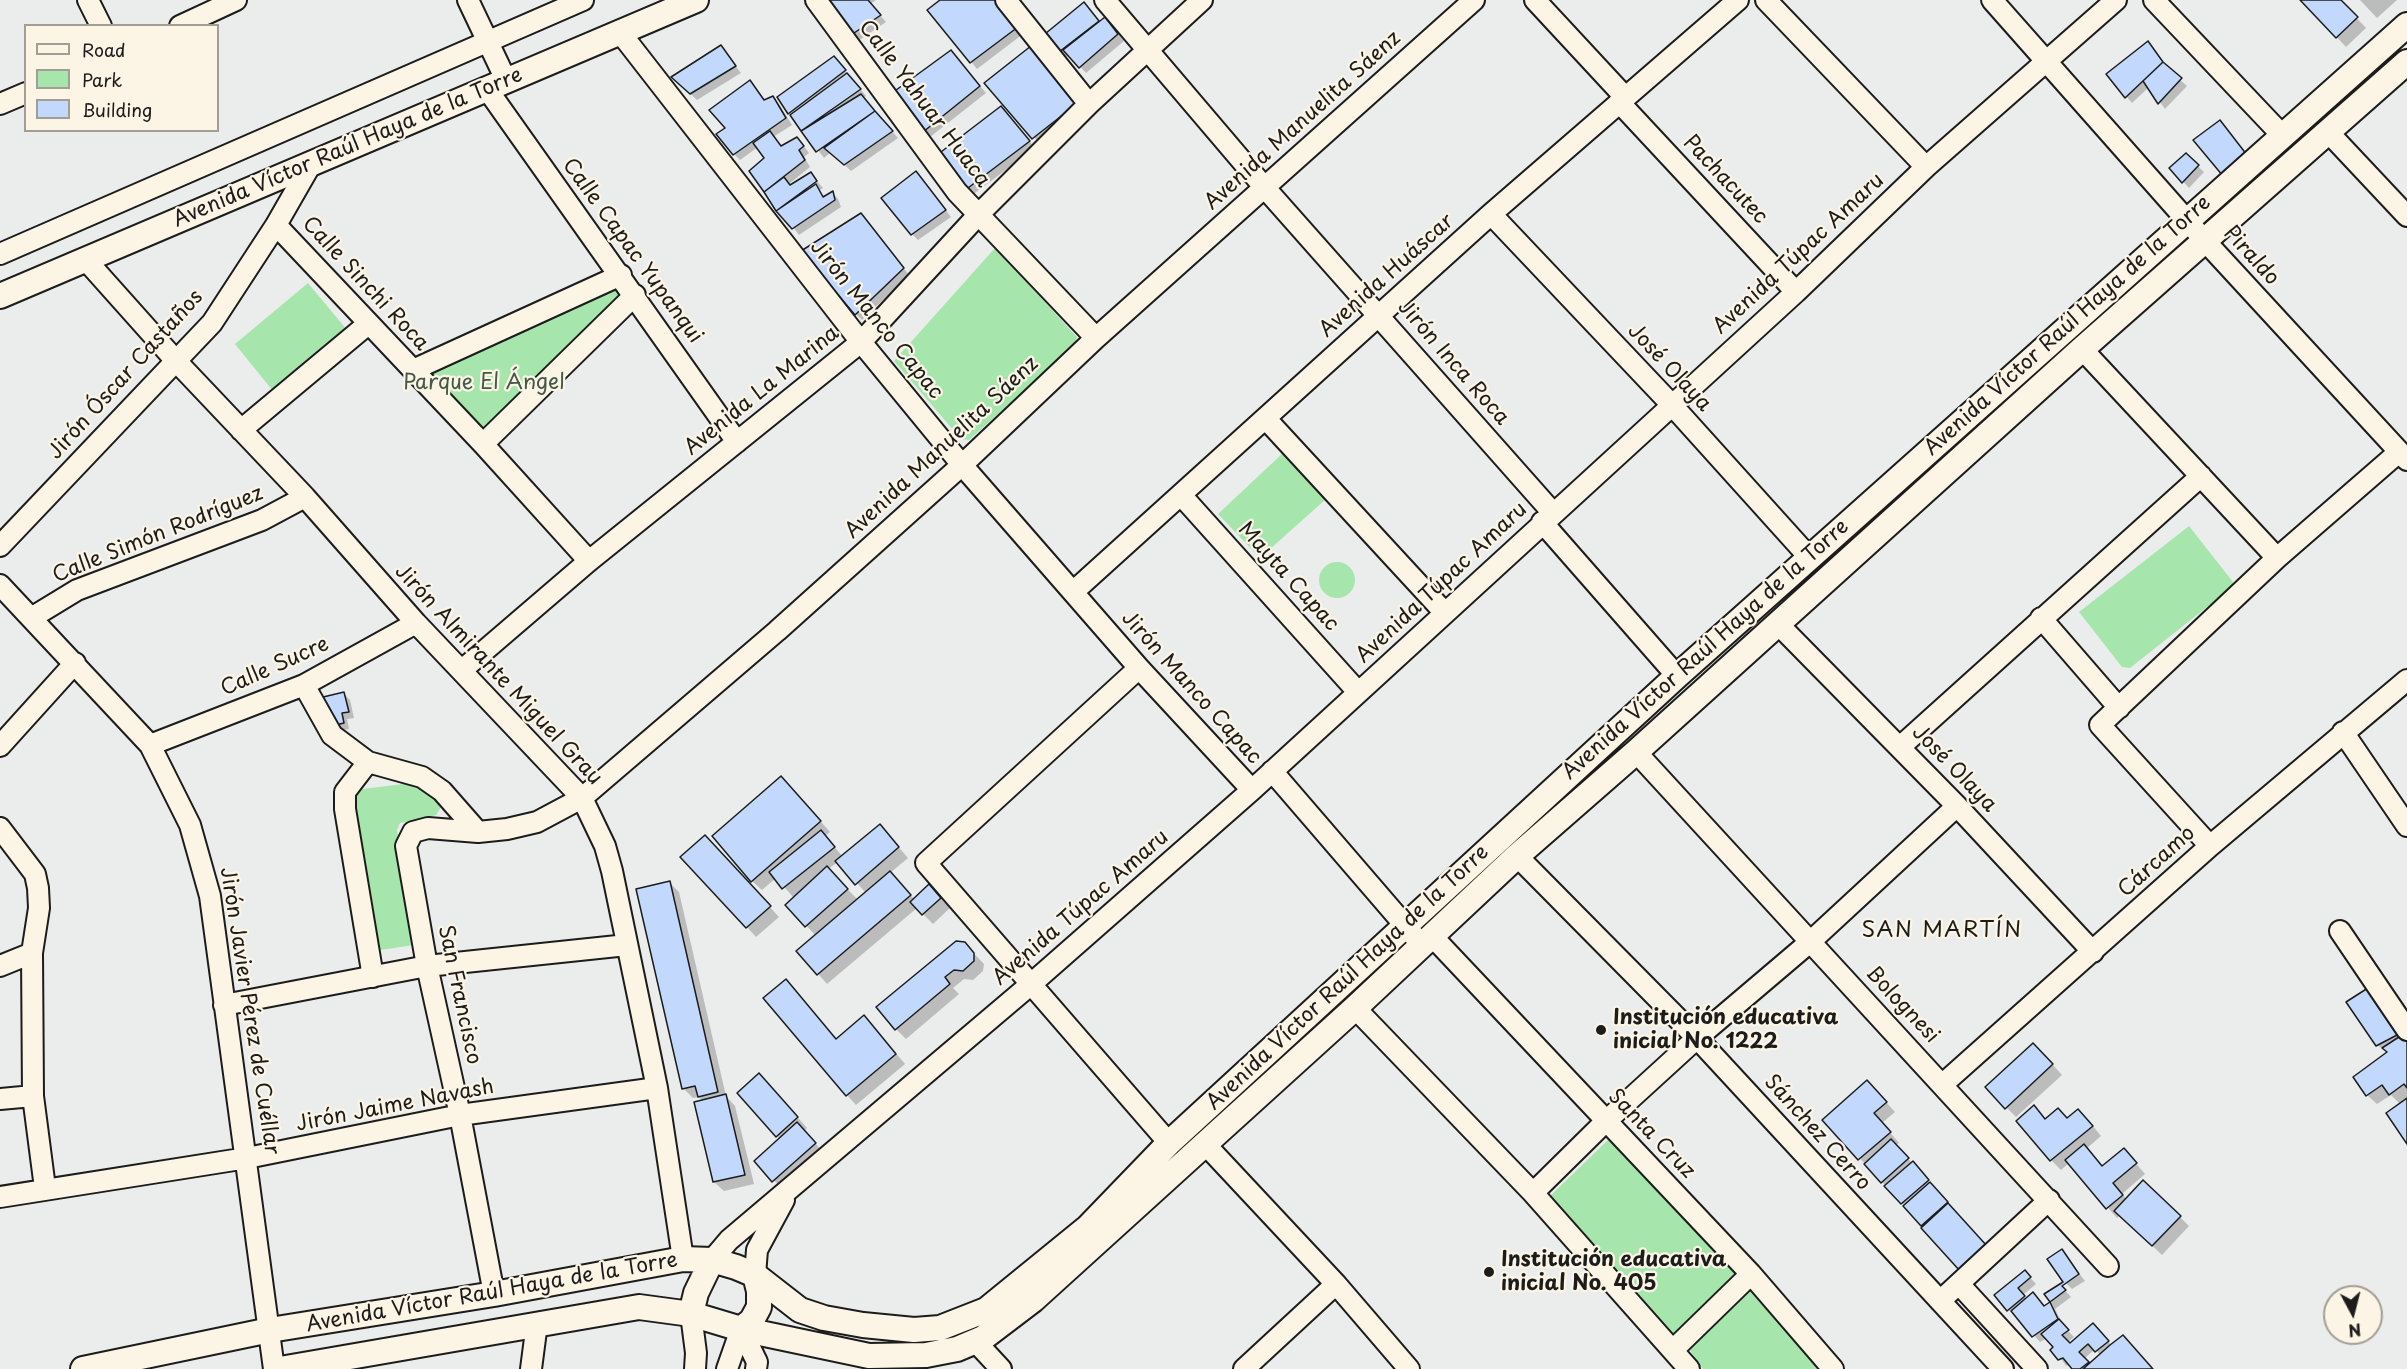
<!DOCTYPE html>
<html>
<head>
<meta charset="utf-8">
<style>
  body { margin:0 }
  #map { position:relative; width:2407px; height:1369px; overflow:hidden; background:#ebecec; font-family:"Playpen Sans",sans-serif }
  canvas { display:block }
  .legend { position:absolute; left:24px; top:24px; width:195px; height:108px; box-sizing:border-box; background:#fcf5e5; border:2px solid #a29e95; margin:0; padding:8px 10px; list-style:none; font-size:18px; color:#1c1c1c }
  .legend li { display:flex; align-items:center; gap:12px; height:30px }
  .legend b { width:30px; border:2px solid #a29e95 }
  .north { position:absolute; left:2323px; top:1285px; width:60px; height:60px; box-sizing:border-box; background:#fcf5e5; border:2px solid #a29e95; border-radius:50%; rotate:173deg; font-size:16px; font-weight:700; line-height:24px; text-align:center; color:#1c1c1c }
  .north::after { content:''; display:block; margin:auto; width:21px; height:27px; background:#1c1c1c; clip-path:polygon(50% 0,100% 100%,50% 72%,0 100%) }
</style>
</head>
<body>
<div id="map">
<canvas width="2407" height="1369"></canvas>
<ul class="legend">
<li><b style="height:8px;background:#fcf5e5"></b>Road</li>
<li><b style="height:16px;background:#a6e6ad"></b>Park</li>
<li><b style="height:16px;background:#c2d8fd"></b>Building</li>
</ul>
<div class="north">N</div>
</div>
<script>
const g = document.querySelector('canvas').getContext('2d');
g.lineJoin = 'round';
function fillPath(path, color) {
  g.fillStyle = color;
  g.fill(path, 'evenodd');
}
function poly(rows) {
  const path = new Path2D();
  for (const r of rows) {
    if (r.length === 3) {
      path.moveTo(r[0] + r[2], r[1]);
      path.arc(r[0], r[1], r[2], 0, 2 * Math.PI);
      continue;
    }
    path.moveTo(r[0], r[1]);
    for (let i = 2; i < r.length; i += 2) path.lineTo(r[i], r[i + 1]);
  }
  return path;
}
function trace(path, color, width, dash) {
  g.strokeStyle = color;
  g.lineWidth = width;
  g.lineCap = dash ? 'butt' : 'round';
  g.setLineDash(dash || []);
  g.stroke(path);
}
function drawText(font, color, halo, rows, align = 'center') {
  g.font = font + ' "Playpen Sans",sans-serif';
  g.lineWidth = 4.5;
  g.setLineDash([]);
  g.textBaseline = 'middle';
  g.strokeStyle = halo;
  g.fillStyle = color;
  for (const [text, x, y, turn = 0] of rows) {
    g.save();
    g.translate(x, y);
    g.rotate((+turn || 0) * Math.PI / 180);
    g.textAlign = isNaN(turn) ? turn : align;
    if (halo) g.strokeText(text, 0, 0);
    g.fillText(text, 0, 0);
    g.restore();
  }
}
const green = poly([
  [995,248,1077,337,1075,345,969,440,961,439,894,361],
  [308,283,347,330,273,391,235,344],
  [615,285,625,298,482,435,423,372],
  [1283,453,1326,499,1260,558,1218,514],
  [2189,526,2233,582,2231,588,2130,668,2122,667,2079,612],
  [1337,580,18],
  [419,782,441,798,441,807,436,815,429,817,400,823,397,830,414,945,374,951,350,804,356,793,363,789],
  [1609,1139,1737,1270,1737,1276,1676,1334,1668,1335,1549,1197],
  [1749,1289,1755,1289,1821,1369,1703,1369,1687,1346]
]);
const shadow = poly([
  [823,0,876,0,870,4,886,22,858,41],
  [941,0,998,0,1023,34,977,69,929,10],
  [2302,0,2340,0,2366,28,2346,47],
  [2360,0,2397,0,2377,18],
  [1090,10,1100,22,1111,25,1124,41,1086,73,1069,55,1062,60,1043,38],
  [721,47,741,73,697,100,673,77],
  [2154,49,2167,68,2187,86,2165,109,2149,87,2132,103,2108,75],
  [957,58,986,93,930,137,924,131],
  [840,64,866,96,863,98,898,138,851,171,831,152,824,158,789,113],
  [750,82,766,101,772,98,779,104,792,125,773,137,782,148,803,145,809,153,804,157,810,167,789,184,791,187,811,174,823,188,820,190,825,198,832,192,838,199,841,207,799,235,751,171,766,159,758,147,740,160,734,154,727,128],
  [987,83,1088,106,1040,144],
  [1007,114,1035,148,971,196,965,190],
  [2186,155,2204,172,2189,188,2171,168],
  [922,179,951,217,918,240,912,234],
  [867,221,909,275,862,320,856,314],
  [344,694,350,700,354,718,347,719,349,729,338,731,324,717],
  [791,788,830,832,825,836,843,857,889,836,908,858,890,873,915,900,939,896,950,908,933,924,917,908,827,984,798,951,816,936,787,905,794,898,776,878,762,890,752,881],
  [838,862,866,893,858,900,828,869],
  [715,847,779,917,756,937,683,857],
  [669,882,679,892,726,1096,735,1106,754,1184,724,1191,714,1182,703,1101,699,1097,693,1098,683,1088],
  [964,943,984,964,983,971,973,980,964,979,953,988,959,994,906,1039,896,1029],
  [2391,1023,2407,1042,2407,1141,2401,1105,2391,1095,2377,1104,2367,1095,2389,1053,2377,1045],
  [874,1027,905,1064,856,1105,847,1095,837,1040],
  [2043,1054,2062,1075,2016,1117,2006,1107],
  [769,1085,807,1128,804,1131,825,1154,783,1190,756,1161,780,1139,739,1093],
  [1877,1092,1895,1112,1882,1123,1899,1143,1896,1145,1953,1209,1924,1227,1824,1120],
  [2034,1107,2046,1120,2088,1120,2101,1136,2086,1149,2103,1167,2133,1160,2145,1174,2122,1194,2127,1200,2180,1217,2189,1226,2162,1255,2120,1215,2117,1218,2069,1163,2061,1170,2051,1160],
  [2062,1251,2085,1281,2072,1289,2066,1283],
  [2025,1272,2036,1284,2023,1295,2027,1300,2045,1307,2052,1302,2046,1295,2060,1285,2071,1297,2055,1309,2064,1327,2074,1337,2068,1342,2070,1345,2099,1331,2112,1346,2152,1369,2074,1369,2070,1364,2066,1366,2047,1338,2040,1342,2016,1315,2008,1310],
  [2095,1349,2101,1356,2090,1365,2084,1359]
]);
const building = poly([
  [821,0,868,0,881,15,851,35,821,0],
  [940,0,998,0,1018,27,970,63,927,10,940,0],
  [2300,0,2341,0,2358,17,2336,38,2300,0],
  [1084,2,1099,21,1055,55,1040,38,1084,2],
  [1105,17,1118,34,1079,68,1063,50,1105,17],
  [2148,41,2163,62,2125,98,2106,74,2148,41],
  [1036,42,1083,99,1032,139,984,83,1036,42],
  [721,45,736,66,690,94,671,77,721,45],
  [951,50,980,86,923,132,892,93,951,50],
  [834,56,846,70,788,114,777,97,834,56],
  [2163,62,2182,78,2158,104,2143,81,2163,62],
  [847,73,861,89,801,131,790,115,847,73],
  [750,80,764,100,773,96,786,118,733,155,716,134,725,128,709,110,750,80],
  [861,94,875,111,816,152,801,131,861,94],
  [1001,106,1030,141,964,191,937,155,1001,106],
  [875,111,893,131,844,165,824,148,875,111],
  [2220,120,2247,155,2223,176,2193,140,2220,120],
  [770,131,781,146,797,137,804,146,799,150,805,160,764,192,749,171,764,158,753,143,770,131],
  [2186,153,2199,165,2182,183,2169,168,2186,153],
  [916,171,946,210,911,235,881,198,916,171],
  [811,172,817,181,776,211,764,192,784,177,790,185,811,172],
  [816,184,823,197,833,191,835,200,792,229,776,211,816,184],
  [861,213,904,268,855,315,801,251,861,213],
  [344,692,349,712,342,713,344,723,331,726,319,698,344,692],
  [781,776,821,821,751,882,712,836,781,776],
  [880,824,899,847,855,885,835,861,880,824],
  [821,830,835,847,782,889,769,872,821,830],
  [705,835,771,906,746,928,680,857,705,835],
  [827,866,848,889,805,927,785,905,827,866],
  [890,871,911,895,817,975,796,951,890,871],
  [670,881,718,1092,698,1097,695,1086,682,1089,636,889,670,881],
  [929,884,941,898,922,915,910,902,929,884],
  [956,941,965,942,974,953,974,961,963,971,954,970,945,977,950,984,895,1030,876,1007,956,941],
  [786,979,836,1039,864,1015,896,1054,846,1096,763,998,786,979],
  [2371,986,2399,1034,2376,1046,2346,1002,2371,986],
  [2402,1035,2407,1042,2407,1088,2404,1084,2389,1095,2382,1085,2366,1096,2353,1077,2387,1052,2382,1048,2402,1035],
  [2033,1043,2053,1064,2005,1109,1985,1087,2033,1043],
  [759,1073,798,1117,776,1137,737,1093,759,1073],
  [1867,1080,1887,1102,1874,1113,1891,1132,1858,1160,1822,1120,1867,1080],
  [726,1094,745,1175,713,1182,694,1102,726,1094],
  [2407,1098,2407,1144,2386,1113,2407,1098],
  [2034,1105,2045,1119,2058,1108,2067,1118,2078,1109,2093,1126,2050,1161,2016,1121,2034,1105],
  [797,1122,816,1143,772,1182,754,1161,797,1122],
  [1891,1139,1909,1158,1881,1183,1864,1164,1891,1139],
  [2084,1144,2102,1166,2124,1148,2137,1163,2113,1183,2123,1195,2106,1209,2065,1160,2084,1144],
  [1913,1161,1929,1180,1901,1204,1884,1186,1913,1161],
  [2143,1180,2181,1216,2152,1246,2114,1211,2143,1180],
  [1930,1182,1948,1202,1921,1226,1903,1206,1930,1182],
  [1948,1203,1987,1246,1960,1271,1921,1228,1948,1203],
  [2062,1249,2079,1274,2062,1286,2066,1290,2050,1302,2044,1294,2063,1282,2047,1259,2062,1249],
  [2025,1270,2031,1277,2018,1288,2025,1296,2007,1311,1994,1295,2025,1270],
  [2033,1292,2044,1306,2050,1302,2058,1319,2032,1337,2011,1311,2033,1292],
  [2059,1319,2069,1330,2062,1335,2070,1343,2093,1323,2109,1341,2095,1352,2088,1344,2079,1352,2089,1362,2080,1369,2072,1369,2063,1358,2058,1360,2050,1350,2053,1347,2041,1334,2059,1319],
  [2123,1335,2153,1369,2083,1369,2110,1345,2123,1335]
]);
const minor = poly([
  [88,0,101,26],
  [468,0,506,80],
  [816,0,957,192,1096,338],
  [1006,0,1089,104],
  [1105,0,1265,188,1553,513],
  [1535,0,1625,97],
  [1766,0,1926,167],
  [1992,0,2206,242,2407,460],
  [2154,0,2281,134],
  [180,26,236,0],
  [619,31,861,342,962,465,1139,668,1252,790],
  [487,89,737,442],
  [1619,102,1796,292],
  [0,104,26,93],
  [2329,133,2407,216],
  [1491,214,1671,404,1809,557],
  [276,225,483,444,589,561],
  [0,254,583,0],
  [85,259,177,362,305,497,416,623,582,798,605,846,612,871,657,1088,683,1259],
  [2082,349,2277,558],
  [413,370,621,275],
  [1266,419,1445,613],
  [241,430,368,324],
  [483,444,635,295],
  [1181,495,1358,692],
  [1542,522,1677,676],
  [0,546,212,323,276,225,311,164],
  [0,585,150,745,190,825,210,896,274,1369],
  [1073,592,1491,214,1738,0],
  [31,618,77,590,262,520,305,497],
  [2041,618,2119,708],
  [1777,623,1957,806,2093,952],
  [1139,668,926,863,1169,1143],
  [462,670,589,561,861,342,979,214,1089,104,1202,0],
  [304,685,332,735,368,762,422,777,442,791,478,832],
  [2343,732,2407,826],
  [150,745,304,685,416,623],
  [0,746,75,663],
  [1900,747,2201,476],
  [1636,752,2108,1266],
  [368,762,345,792,345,809,373,977],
  [1272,771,1421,944],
  [0,828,35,874,38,888,39,908,32,953,33,1096,45,1188],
  [2210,846,2100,725,2277,558,2399,452],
  [1517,856,1697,1038,2003,1369],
  [2340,931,2407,1030],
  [1431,935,1751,1274,1833,1369],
  [0,966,32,953],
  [224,1005,427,966,627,945],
  [1355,1008,1533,1193,1689,1369],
  [1943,1084,2210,846,2407,680],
  [0,1099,33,1096],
  [1205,1144,1336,1284,1409,1369],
  [1533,1193,1605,1122,1697,1038,1810,942,1957,806],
  [0,1197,247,1158,460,1115,657,1088],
  [712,1260,729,1240,1030,985,1252,790,1796,292,1926,167,2116,0],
  [755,1275,757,1250,784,1200],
  [1959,1284,2037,1369],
  [494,1294,460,1115,427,966,406,846,413,832,428,828,478,832,507,829,537,822,582,798,777,631,962,465,1096,338,1474,0],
  [1940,1301,2049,1200],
  [691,1314,696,1353,695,1369],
  [741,1329,757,1362,756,1369],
  [975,1341,1001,1369],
  [1673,1350,1751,1274],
  [531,1369,537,1323],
  [727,1369,741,1329],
  [1244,1369,1336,1284]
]);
const major = poly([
  [0,296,696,0],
  [691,1314,696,1293,712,1260],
  [741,1329,752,1320,759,1307,759,1291,755,1275],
  [83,1369,270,1330,494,1294,683,1259,712,1260,736,1267,755,1275,800,1310,824,1318,863,1325,914,1330,940,1328,986,1310,1088,1227,1169,1143,1677,676,2407,25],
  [280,1369,639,1307,691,1314,741,1329,869,1356,926,1355,957,1349,983,1338,1033,1300,1355,1008,1517,856,1636,752,2082,349,2407,62]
]);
const markers = [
  [1601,1030,6,"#1c1c1c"],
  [1489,1272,6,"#1c1c1c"]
];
const streetNames = [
  ["Calle Yahuar Huaca",924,104,53],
  ["Avenida Manuelita Sáenz",1303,121,-42],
  ["Avenida Víctor Raúl Haya de la Torre",348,148,-23],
  ["Pachacutec",1725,180,47],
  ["Calle Capac Yupanqui",632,251,54],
  ["Avenida Túpac Amaru",1799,254,-43],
  ["Piraldo",2251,256,48],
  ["Avenida Huáscar",1387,276,-42],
  ["Calle Sinchi Roca",365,284,47],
  ["Jirón Manco Capac",876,320,51],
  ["Avenida Víctor Raúl Haya de la Torre",2068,326,-42],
  ["Jirón Inca Roca",1453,363,49],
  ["José Olaya",1669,368,47],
  ["Jirón Óscar Castaños",126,375,-48],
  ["Avenida La Marina",762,391,-39],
  ["Avenida Manuelita Sáenz",942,448,-43],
  ["Calle Simón Rodríguez",158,535,-22],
  ["Mayta Capac",1288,577,48],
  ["Avenida Túpac Amaru",1442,583,-43],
  ["Avenida Víctor Raúl Haya de la Torre",1706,650,-42],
  ["Calle Sucre",275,667,-24],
  ["Jirón Almirante Miguel Grau",498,675,47],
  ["Jirón Manco Capac",1191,688,48],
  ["José Olaya",1954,769,46],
  ["Cárcamo",2157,862,-42],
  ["Avenida Túpac Amaru",1081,908,-41],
  ["Avenida Víctor Raúl Haya de la Torre",1348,978,-43],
  ["San Francisco",459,995,78],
  ["Bolognesi",1902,1005,47],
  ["Jirón Javier Pérez de Cuéllar",249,1011,81],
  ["Jirón Jaime Navash",395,1106,-11],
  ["Sánchez Cerro",1817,1133,48],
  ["Santa Cruz",1651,1134,46],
  ["Avenida Víctor Raúl Haya de la Torre",492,1293,-10]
];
const parkNames = [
  ["Parque El Ángel",484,383]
];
const poiNames = [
  ["Institución educativa",1613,1018],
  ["inicial No. 1222",1613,1042],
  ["Institución educativa",1501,1260],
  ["inicial No. 405",1501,1284]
];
const neighbourhoodNames = [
  ["SAN MARTÍN",1942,931]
];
fillPath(green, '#a6e6ad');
fillPath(shadow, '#0003');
fillPath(building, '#c2d8fd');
trace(building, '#1c1c1c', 1.5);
trace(minor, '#1c1c1c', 24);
trace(major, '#1c1c1c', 28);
trace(minor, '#fcf5e5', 20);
trace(major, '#fcf5e5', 24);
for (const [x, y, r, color] of markers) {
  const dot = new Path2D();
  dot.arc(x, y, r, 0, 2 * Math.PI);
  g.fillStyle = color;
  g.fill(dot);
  trace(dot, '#fcf5e5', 2);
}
drawText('21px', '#1c1c1c', '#fcf5e5', streetNames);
drawText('21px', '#455948', '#fcf5e5', parkNames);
drawText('bold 21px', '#1c1c1c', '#fcf5e5', poiNames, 'left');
g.letterSpacing = '1.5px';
drawText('22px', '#1c1c1c', '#fcf5e5', neighbourhoodNames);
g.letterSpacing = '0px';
</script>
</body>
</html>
